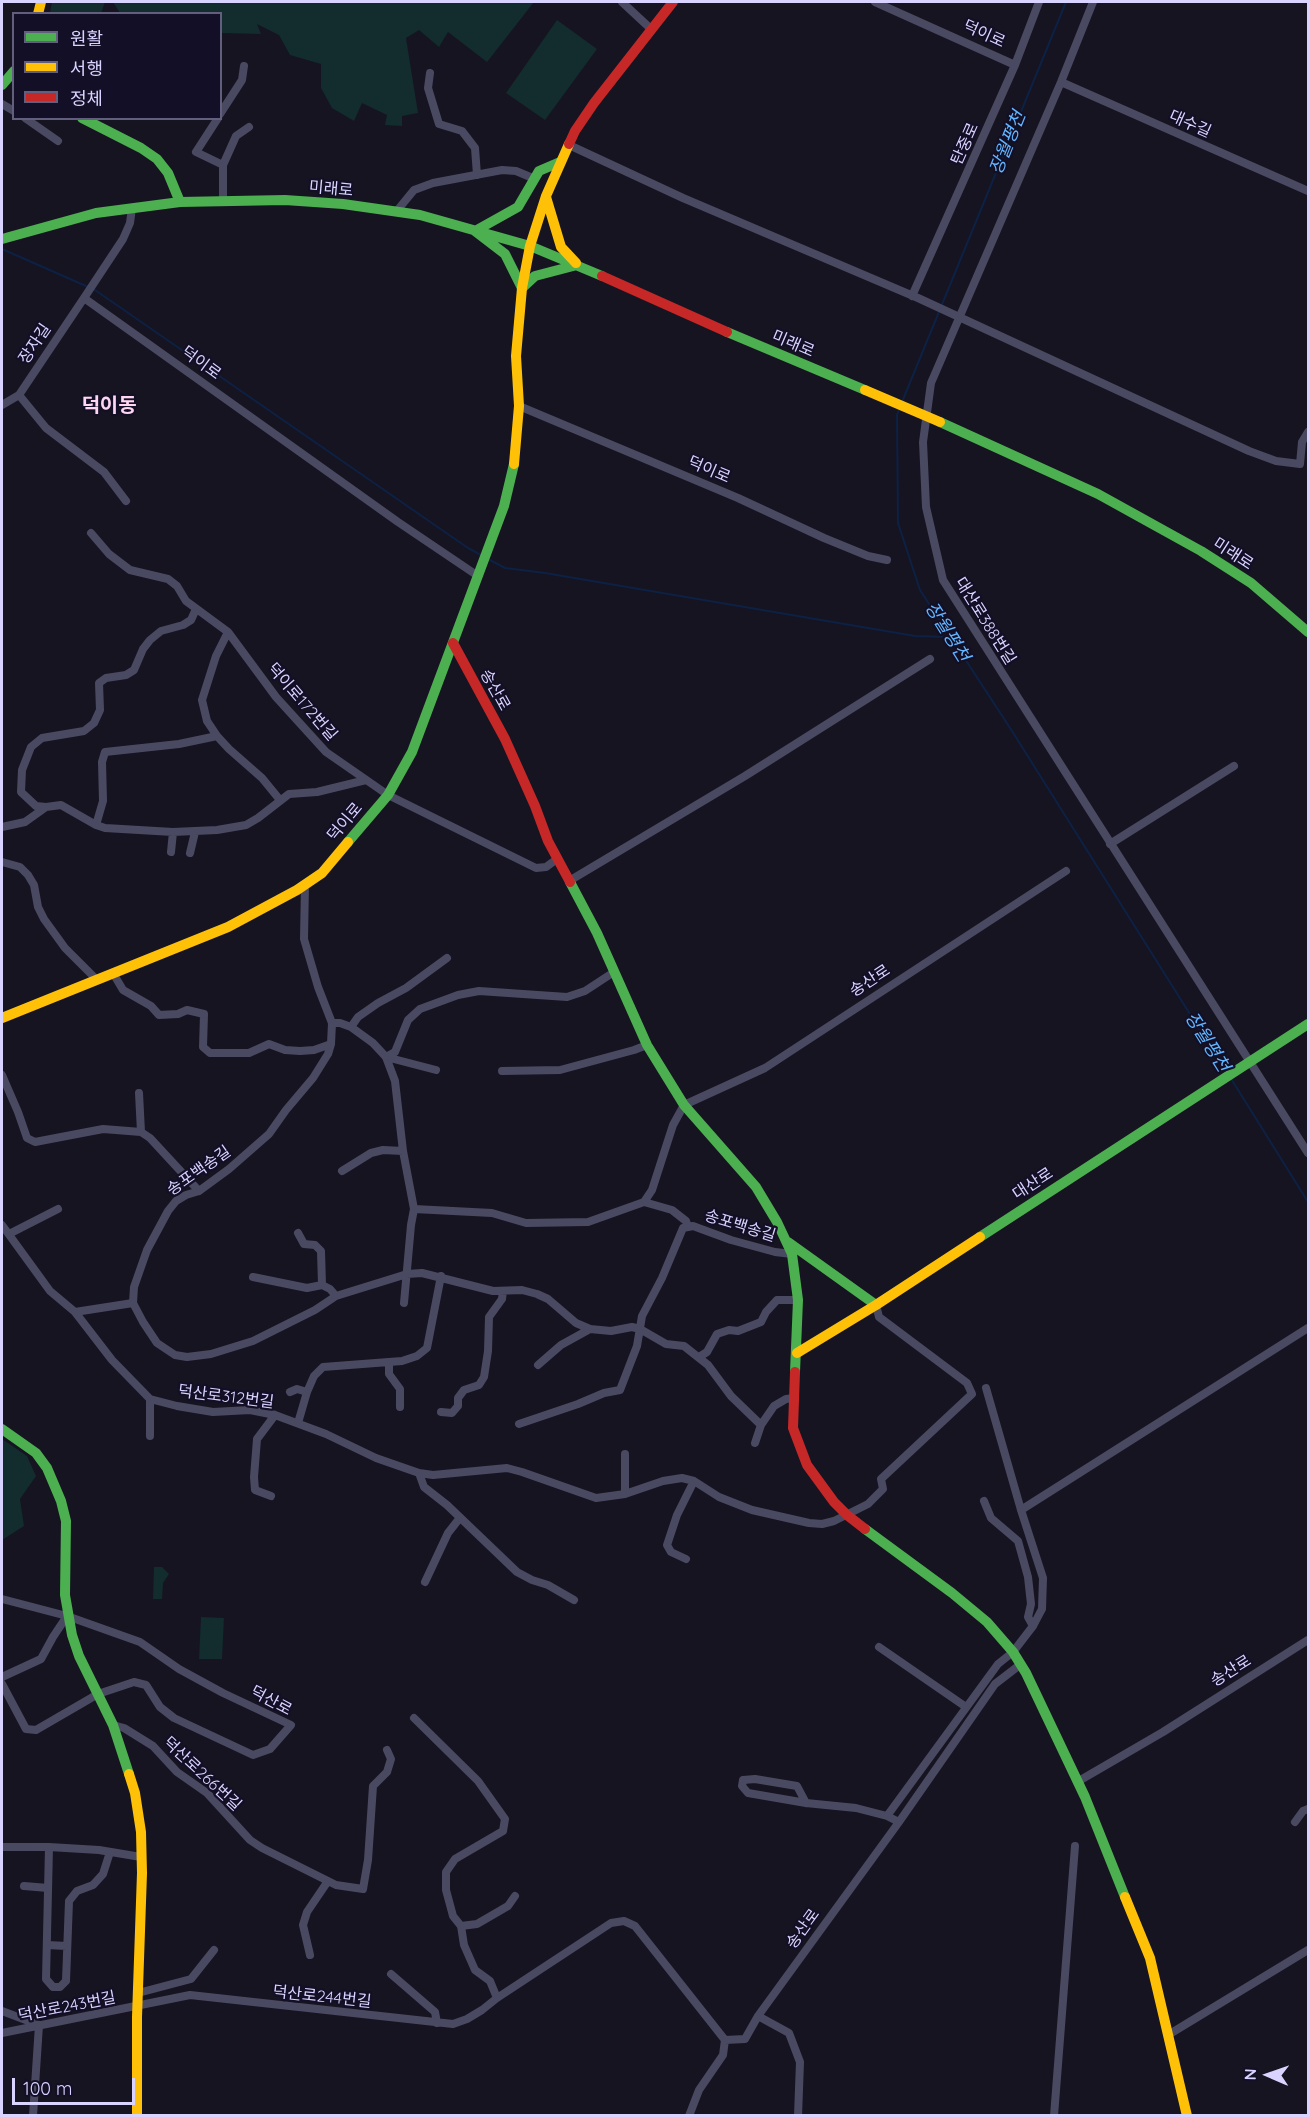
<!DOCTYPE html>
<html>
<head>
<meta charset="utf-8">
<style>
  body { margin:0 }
  #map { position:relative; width:1310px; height:2117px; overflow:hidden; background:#161421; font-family:Quicksand,"Noto Sans KR",sans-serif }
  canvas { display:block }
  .frame { position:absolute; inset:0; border:3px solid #d9d4ff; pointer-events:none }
  .legend { position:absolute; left:12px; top:12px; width:210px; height:108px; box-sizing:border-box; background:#130f26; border:2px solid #625e7d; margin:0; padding:8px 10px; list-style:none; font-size:18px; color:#d9d4ff }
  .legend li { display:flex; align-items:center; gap:12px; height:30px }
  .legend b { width:30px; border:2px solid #625e7d }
  .north { position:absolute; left:1238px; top:2045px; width:60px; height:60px; -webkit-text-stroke:4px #130f26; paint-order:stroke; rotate:272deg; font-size:16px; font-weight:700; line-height:24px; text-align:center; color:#d9d4ff }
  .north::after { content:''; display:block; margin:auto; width:21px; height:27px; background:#d9d4ff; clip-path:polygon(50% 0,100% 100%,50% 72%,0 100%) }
  .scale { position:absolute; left:12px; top:2078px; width:123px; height:27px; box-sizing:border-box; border:3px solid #d9d4ff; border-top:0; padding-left:8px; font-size:18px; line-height:21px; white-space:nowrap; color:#d9d4ff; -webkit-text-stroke:4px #130f26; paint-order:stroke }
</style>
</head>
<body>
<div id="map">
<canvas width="1310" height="2117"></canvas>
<div class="frame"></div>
<ul class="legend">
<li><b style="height:8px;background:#4caf50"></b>원활</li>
<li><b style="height:8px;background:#ffc107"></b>서행</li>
<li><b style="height:8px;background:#c62828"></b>정체</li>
</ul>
<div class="north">N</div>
<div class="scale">100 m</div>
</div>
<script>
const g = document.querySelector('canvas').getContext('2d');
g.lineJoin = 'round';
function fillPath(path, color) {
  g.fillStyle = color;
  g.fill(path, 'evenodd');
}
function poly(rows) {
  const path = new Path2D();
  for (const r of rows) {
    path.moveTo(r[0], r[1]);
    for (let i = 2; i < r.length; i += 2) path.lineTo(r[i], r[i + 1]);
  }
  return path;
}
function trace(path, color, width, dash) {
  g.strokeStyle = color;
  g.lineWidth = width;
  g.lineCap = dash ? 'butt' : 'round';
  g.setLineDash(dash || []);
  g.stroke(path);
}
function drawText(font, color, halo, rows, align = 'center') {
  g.font = font + ' Quicksand,"Noto Sans KR",sans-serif';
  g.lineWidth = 4.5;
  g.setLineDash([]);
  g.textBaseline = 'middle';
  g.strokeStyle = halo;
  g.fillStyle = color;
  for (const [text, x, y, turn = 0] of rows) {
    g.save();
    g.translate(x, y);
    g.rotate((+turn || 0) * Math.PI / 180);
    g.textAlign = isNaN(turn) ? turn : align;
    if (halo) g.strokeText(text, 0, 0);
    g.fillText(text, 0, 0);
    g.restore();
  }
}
const green = poly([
  [52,2,105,2,101,13,50,13],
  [113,2,534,2,487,62,448,32,439,47,419,30,406,38,418,113,402,116,402,126,385,125,387,115,362,103,354,121,332,108,321,88,321,64,290,55,279,35,257,24,261,34,221,33,220,14,120,13],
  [557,20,597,49,545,120,506,93],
  [2,1439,27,1456,36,1476,20,1499,24,1526,2,1540],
  [154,1567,162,1567,169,1574,163,1583,162,1599,153,1599],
  [201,1617,224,1618,222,1659,199,1659]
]);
const stream = poly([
  [2,249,95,290,468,548,481,555],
  [902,402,1066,2],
  [899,410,897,415,898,523,920,590,1012,731,1227,1073],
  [488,559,505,568,545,573,915,636,949,637],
  [1230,1077,1308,1202]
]);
const street = poly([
  [622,2,651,29],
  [875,2,1015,65],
  [1093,2,1061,82,931,383,923,442,926,507,943,580,1308,1153],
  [430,73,428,88,439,124,462,131,475,148,477,175],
  [1061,82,1308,191],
  [2,104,14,111],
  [220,114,242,80,244,66],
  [25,118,58,141],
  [218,118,196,152,223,165],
  [569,145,683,198,918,298,1249,451,1276,461,1300,464,1302,442,1308,432],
  [223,201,223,165,236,136,249,127],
  [396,212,414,190,433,183,502,170,516,171,535,179],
  [912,296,1015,65,1039,2],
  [84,298,398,522,478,576],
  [19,395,46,428,104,472,126,501],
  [2,405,19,395,84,298,123,239,130,223,132,208],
  [519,406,738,498,824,538,868,556,887,560],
  [91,533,109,554,130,570,168,579,177,586,186,601,228,632,276,697,326,752,388,795,536,868,546,867,557,859],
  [228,632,216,656,202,700,207,721,217,736,229,749,262,778,280,800],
  [46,807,36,806,21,792,22,770,31,747,42,738,84,731,94,723,100,710,99,683,106,678,126,675,134,670,143,649,150,640,161,631,183,625,191,620,196,609],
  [96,825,103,801,102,762,105,752,179,744,217,736],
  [2,827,25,822,46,807,61,805,96,825,105,828,173,832,217,830,246,825,258,818,289,794,317,792,366,780],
  [1110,844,1234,766],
  [171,852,173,832],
  [190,853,195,832],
  [2,862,20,867,28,875,34,885,38,907,44,919,65,948,97,980],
  [569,881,745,776,930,659],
  [305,884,304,939,318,987,332,1023,331,1044,328,1054,313,1078,286,1110,269,1134,229,1169,199,1191,186,1195,176,1201,168,1211,147,1250,134,1287,133,1303,143,1322,157,1343,175,1355,187,1357,211,1354,253,1341,315,1310,336,1296,407,1274,422,1273,493,1291,522,1290,537,1294,548,1299,576,1323,590,1329,611,1331,632,1327,640,1329,666,1344,684,1346,708,1365,731,1396,761,1425,774,1406,786,1399,794,1398],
  [113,973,123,990,151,1006,159,1015,178,1014,187,1010,204,1014,203,1047,210,1053,249,1053,269,1044,285,1050,300,1051,314,1050,331,1044],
  [332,1023,340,1023,351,1027,358,1017,378,1003,406,988,447,958],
  [351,1027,373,1043,386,1057,395,1081,403,1151,414,1209,411,1225,404,1303],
  [386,1057,395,1052,408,1020,420,1009,458,995,479,991,567,997,585,991,614,972],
  [386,1057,436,1070],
  [502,1071,560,1070,634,1050,647,1045],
  [2,1075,18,1112,27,1138,35,1142,103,1129,141,1132,150,1138,199,1191],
  [139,1093,141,1132],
  [342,1171,371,1153,383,1150,403,1151],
  [644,1202,672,1210,686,1221,688,1227],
  [414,1209,492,1213,526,1223,588,1222,644,1202,652,1190,673,1125,684,1105,765,1068,1066,871],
  [2,1225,50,1291,75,1312,112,1360,150,1399,177,1406,213,1412,250,1410,275,1415,326,1434,376,1458,419,1473,433,1475,507,1468,522,1472,596,1498,625,1494,663,1481,682,1478,694,1481,719,1497,752,1510,809,1523,822,1524,834,1521,868,1504,883,1489,881,1479,972,1394,967,1383,879,1317,876,1305],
  [298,1233,304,1244,315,1245,321,1251,322,1285],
  [9,1234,58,1209],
  [253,1277,307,1288,322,1285,330,1289,336,1296],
  [75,1312,133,1303],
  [699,1357,707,1352,717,1334,729,1330,738,1331,761,1322,766,1312,777,1300,798,1300],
  [389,1363,389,1374,400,1389,400,1407],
  [538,1365,561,1345,590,1329],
  [290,1392,297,1389,307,1392],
  [150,1399,150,1436],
  [441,1412,452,1413,458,1406,458,1398,464,1390,479,1385,484,1377,488,1351,489,1317,502,1299,503,1291],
  [298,1423,307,1392,314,1376,323,1367,402,1361,417,1356,427,1348,441,1276],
  [519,1424,578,1404,604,1393,620,1390,637,1346,642,1316,662,1278,683,1228,693,1226,731,1240,775,1252,792,1254],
  [755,1443,761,1425],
  [625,1454,625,1494],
  [419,1473,424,1487,447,1505,517,1572,532,1580,548,1585,574,1600],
  [271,1496,255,1490,254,1477,257,1439,275,1415],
  [984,1501,991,1518,1018,1541,1028,1577,1031,1604,1028,1617,1033,1626],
  [1021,1510,1308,1328],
  [686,1559,671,1552,667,1545,677,1515,694,1481],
  [425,1582,448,1533,459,1519],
  [2,1599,67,1616,140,1642,179,1669,223,1693,291,1725,270,1749,253,1755,174,1718,160,1707,146,1685,134,1682,98,1694,36,1730,26,1729,2,1684],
  [879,1647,966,1707],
  [2,1677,41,1659,53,1637,67,1616],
  [414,1718,478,1781,505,1819,503,1831,455,1859,446,1872,446,1890,453,1916,461,1926,464,1945,475,1970,490,1981,497,1998],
  [113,1725,124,1728,153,1746,177,1772,207,1793,250,1840,262,1848,336,1885,363,1889,368,1860,373,1786,387,1772,391,1759,387,1750],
  [1077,1782,1163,1732,1308,1640],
  [806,1803,797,1786,755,1779,743,1780,742,1786,748,1793,806,1803,856,1808,887,1816],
  [899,1822,887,1816,998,1664,1013,1652,1033,1626,1042,1609,1043,1578,1021,1510,986,1388],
  [1295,1822,1303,1811,1308,1809],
  [2,1847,49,1847,99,1850,141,1857],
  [49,1847,46,1979,53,1987,60,1987,66,1981,69,1901,77,1891,93,1885,103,1874,110,1852],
  [24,1886,48,1888],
  [461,1926,477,1924,508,1906,515,1896],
  [47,1945,67,1946],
  [310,1955,303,1925,307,1912,328,1881],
  [391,1974,435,2012,437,2023],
  [138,1993,191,1979,214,1950],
  [2,2011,39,2025,33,2116],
  [758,2016,789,2033,800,2062,798,2116],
  [2,2033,190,1995,453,2024,467,2019,482,2010,497,1998,611,1923,624,1921,635,1926,725,2040],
  [1168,2035,1308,1950],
  [725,2040,745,2039,758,2016,899,1822,995,1684,1021,1664],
  [689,2116,699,2090,723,2055,725,2040],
  [1054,2116,1075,1846]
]);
const fast = poly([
  [2,85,14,71],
  [82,118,141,148,157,159,168,173,180,202],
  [560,162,539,171,518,207,475,231,505,254,522,288,535,276,577,265],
  [2,239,96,213,180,202,285,200,343,204,420,215,530,246,602,276],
  [727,332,865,390],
  [940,422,1098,494,1201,551,1251,583,1308,632],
  [348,842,388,795,412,752,504,506,514,464],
  [570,882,597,933,647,1045,684,1105,756,1187,777,1222,792,1254,798,1300,795,1372],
  [980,1237,1308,1024],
  [788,1242,876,1305],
  [2,1429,36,1453,47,1468,61,1501,66,1521,65,1595,72,1635,79,1656,113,1725,129,1774],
  [865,1529,952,1593,987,1622,1013,1652,1026,1673,1085,1797,1125,1897]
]);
const slow = poly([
  [38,14,41,2],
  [546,197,561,247,576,263],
  [514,464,519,406,516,356,522,288,530,246,546,196,569,144],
  [2,1018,228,927,297,890,322,873,348,842],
  [797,1353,876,1305,980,1237],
  [129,1774,135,1793,141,1832,142,1873,137,2017,137,2116],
  [1125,1897,1150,1958,1187,2116]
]);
const jam = poly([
  [569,144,575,131,594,103,673,2],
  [602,276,727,332],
  [453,643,505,739,535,806,548,841,570,882],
  [795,1372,793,1428,807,1465,834,1502,847,1515,865,1529]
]);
const slowBridge = poly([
  [865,390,940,422]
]);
const streetNames = [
  ["덕이로",984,34,24],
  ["대수길",1190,124,24],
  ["탄중로",965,144,-66],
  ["미래로",331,189,5],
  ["장자길",35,344,-56],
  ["미래로",793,344,23],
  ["덕이로",201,363,36],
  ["덕이로",709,470,23],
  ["미래로",1233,554,33],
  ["대산로388번길",985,621,58],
  ["송산로",495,690,61],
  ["덕이로172번길",302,702,49],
  ["덕이로",345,822,-50],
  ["송산로",870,981,-33],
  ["송포백송길",199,1171,-35],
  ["대산로",1033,1184,-33],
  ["송포백송길",740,1226,17],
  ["덕산로312번길",226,1397,7],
  ["송산로",1231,1671,-32],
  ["덕산로",271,1701,28],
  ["덕산로266번길",202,1774,43],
  ["송산로",803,1929,-54],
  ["덕산로244번길",322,1997,6],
  ["덕산로243번길",67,2007,-11]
];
const waterNames = [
  ["장월평천",1008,143,-68],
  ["장월평천",947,632,58],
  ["장월평천",1207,1042,58]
];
const quarterNames = [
  ["덕이동",109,406]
];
fillPath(green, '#132c2d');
trace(stream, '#0d2144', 2);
trace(street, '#4a4962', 8);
trace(fast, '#4caf50', 10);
trace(slow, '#ffc107', 10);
trace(jam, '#c62828', 10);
trace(slowBridge, '#ffc107', 10);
drawText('16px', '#d9d4ff', '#130f26', streetNames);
drawText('italic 18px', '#62b6ff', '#130f26', waterNames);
drawText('bold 20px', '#ffd6f0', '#130f26', quarterNames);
</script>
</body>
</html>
